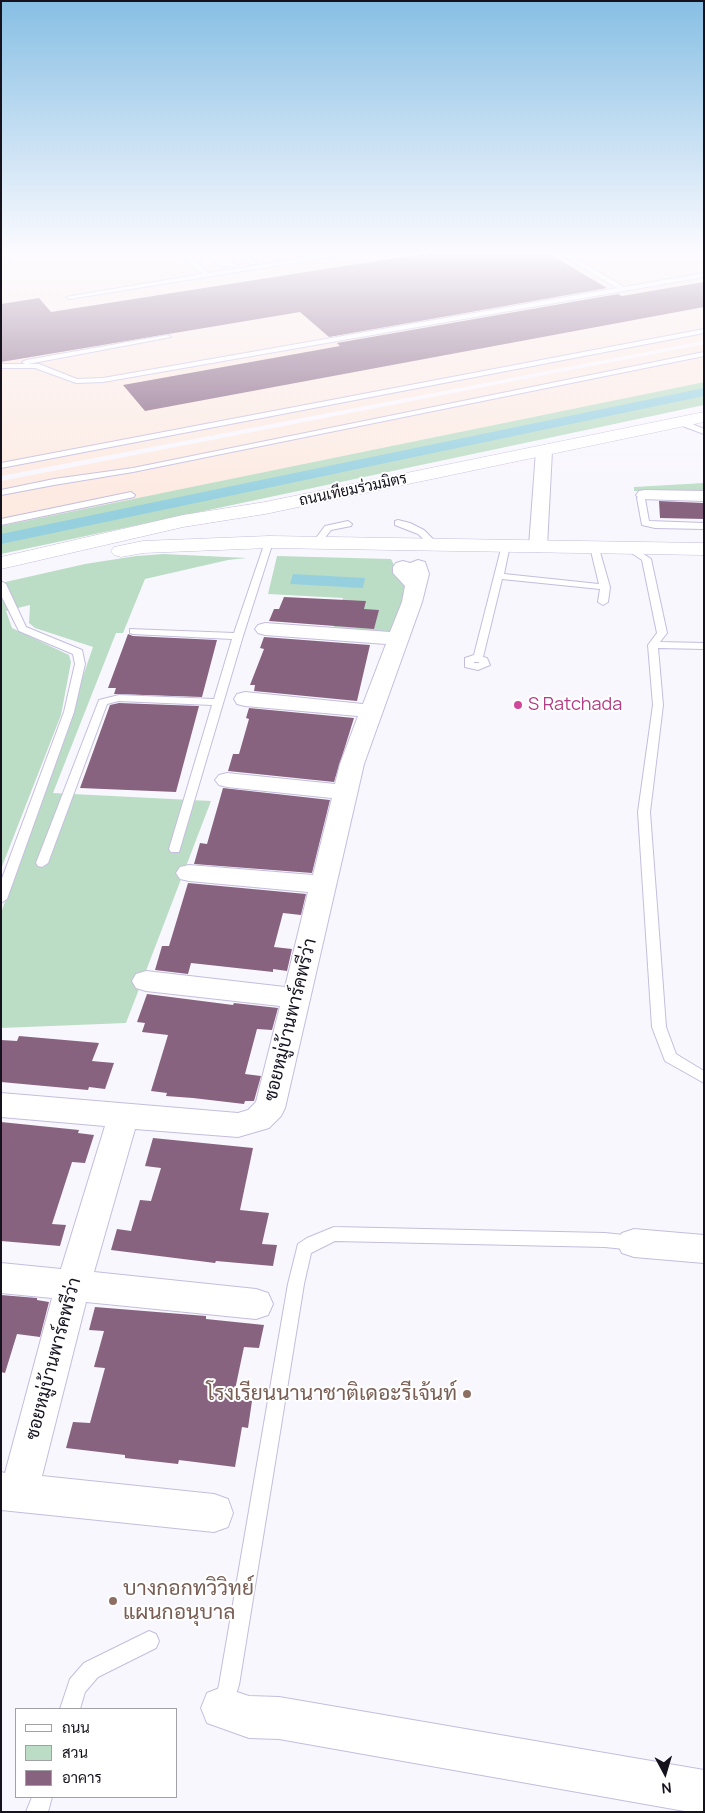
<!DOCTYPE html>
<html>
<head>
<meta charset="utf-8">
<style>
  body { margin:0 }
  #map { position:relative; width:705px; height:1813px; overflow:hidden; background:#f9f7fe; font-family:Manrope,Sarabun,sans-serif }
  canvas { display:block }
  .frame { position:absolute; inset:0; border:2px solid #15121e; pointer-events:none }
  .legend { position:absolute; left:15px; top:1708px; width:162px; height:90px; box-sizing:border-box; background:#fff; border:1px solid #a1a0a5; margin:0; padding:6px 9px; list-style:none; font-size:15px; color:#15121e }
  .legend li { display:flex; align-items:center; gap:10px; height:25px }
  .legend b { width:25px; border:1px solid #a1a0a5 }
  .north { position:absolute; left:640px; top:1748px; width:50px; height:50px; -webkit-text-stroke:4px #fff; paint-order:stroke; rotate:174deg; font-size:14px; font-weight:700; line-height:20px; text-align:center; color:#15121e }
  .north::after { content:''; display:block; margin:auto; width:18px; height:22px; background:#15121e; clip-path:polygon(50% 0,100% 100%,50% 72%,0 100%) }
</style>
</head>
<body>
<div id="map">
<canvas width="705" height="1813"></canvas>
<div class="frame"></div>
<ul class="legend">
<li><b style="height:6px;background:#fff"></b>ถนน</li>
<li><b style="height:14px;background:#bcddc5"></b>สวน</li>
<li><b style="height:14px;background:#876380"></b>อาคาร</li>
</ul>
<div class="north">N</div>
</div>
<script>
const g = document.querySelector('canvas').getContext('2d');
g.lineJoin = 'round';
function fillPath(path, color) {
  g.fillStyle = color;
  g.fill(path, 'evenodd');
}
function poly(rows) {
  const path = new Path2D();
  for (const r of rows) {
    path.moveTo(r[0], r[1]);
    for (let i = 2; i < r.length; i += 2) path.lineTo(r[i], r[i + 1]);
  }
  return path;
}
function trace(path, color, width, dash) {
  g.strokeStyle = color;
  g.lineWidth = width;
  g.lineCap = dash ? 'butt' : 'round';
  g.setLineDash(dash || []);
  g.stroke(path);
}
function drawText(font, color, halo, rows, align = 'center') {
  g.font = font + ' Manrope,Sarabun,sans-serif';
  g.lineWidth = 4;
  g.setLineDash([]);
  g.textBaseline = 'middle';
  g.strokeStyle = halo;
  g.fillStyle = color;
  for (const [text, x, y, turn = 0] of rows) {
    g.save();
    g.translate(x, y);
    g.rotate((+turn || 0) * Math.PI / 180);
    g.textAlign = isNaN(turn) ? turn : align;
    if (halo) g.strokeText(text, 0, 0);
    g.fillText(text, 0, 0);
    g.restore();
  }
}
const industrial = poly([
  [1,252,704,252,704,341,1,476],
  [704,344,704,382,1,526,1,481]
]);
const green = poly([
  [704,382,704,405,1,554,1,526],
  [704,483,704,493,634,491,634,487],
  [164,554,247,558,228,560,145,579,123,633,116,633,53,793,211,801,126,1023,1,1028,1,913,93,647,35,628,29,623,30,605,6,611,12,628,69,655,71,662,61,715,1,869,1,583,85,564,136,556],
  [277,556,391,559,405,587,404,601,395,632,334,627,343,598,268,594]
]);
const water = poly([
  [293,574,365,578,363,588,290,584]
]);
const canal = poly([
  [704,388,704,396,1,544,1,534,704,388]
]);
const building = poly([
  [434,252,546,252,607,288,329,337,300,312,1,362,1,304,39,298,51,312],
  [704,282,704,307,145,411,123,385,340,346,337,343,618,294,622,296],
  [659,501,704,503,704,519,660,518],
  [284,597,366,601,364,609,379,610,374,629,269,621,274,609,279,609],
  [128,634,133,636,217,640,202,697,114,694,116,688,108,688],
  [264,637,370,645,357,701,254,691,255,685,250,685,264,649,260,648],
  [119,703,199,706,176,792,80,788,110,705],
  [249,708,354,718,334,782,228,771,233,754,239,754,249,719,246,718],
  [223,788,330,800,312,873,194,864,200,843,207,844],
  [188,883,306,894,301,915,283,913,274,947,292,949,287,971,273,969,273,972,191,963,188,974,155,970,162,946,169,946],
  [147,994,233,1005,234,1003,278,1008,272,1030,257,1029,245,1074,261,1076,254,1101,245,1101,244,1104,193,1098,166,1096,167,1093,151,1091,168,1035,142,1032,145,1023,137,1022],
  [19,1036,99,1043,92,1061,114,1063,105,1089,89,1087,88,1090,1,1082,1,1040,17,1041],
  [1,1122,79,1130,78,1133,94,1135,85,1163,72,1162,52,1224,66,1225,60,1246,1,1241],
  [153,1138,253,1148,240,1210,269,1213,262,1244,277,1245,273,1266,216,1261,215,1263,111,1250,117,1229,131,1231,140,1200,151,1201,161,1168,145,1166],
  [1,1295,37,1298,37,1300,49,1302,40,1337,17,1334,5,1373,1,1372],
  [95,1307,206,1316,206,1319,264,1325,259,1348,244,1347,233,1399,252,1401,248,1428,242,1427,235,1467,179,1460,178,1464,125,1458,125,1455,66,1448,73,1422,90,1423,105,1368,94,1367,104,1331,89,1330]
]);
const service = poly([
  [177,252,184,252,209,273,346,252,361,252,69,299,66,297,202,274,177,252],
  [203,252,210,252,222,262,239,265,236,267,218,265,203,252],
  [237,252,244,252,256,263,251,264,237,252],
  [270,252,277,252,284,259,279,260,270,252],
  [557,252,564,252,624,287,704,273,704,277,103,382,76,383,35,368,1,368,2,364,25,364,22,362,26,360,168,335,171,337,28,364,39,364,77,379,103,378,617,288,557,252],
  [704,329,704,333,1,468,1,463,704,329],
  [704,352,704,356,133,472,54,485,1,495,1,490,54,479,133,468,704,352],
  [677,420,683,420,704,429,704,434,677,424,677,420],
  [131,492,135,495,134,497,1,525,1,519,131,492],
  [645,492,649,495,645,499,649,521,704,523,704,529,655,528,642,525,637,498,645,492],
  [398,520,410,523,424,530,437,543,436,545,430,545,418,534,395,525,395,521,398,520],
  [348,521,352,524,351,526,331,530,320,544,317,545,313,542,325,526,348,521],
  [269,539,273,542,243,636,179,852,171,852,169,849,212,705,119,701,107,704,48,863,42,867,38,866,36,863,99,700,119,695,214,699,232,639,133,634,130,633,130,629,234,633,265,542,269,539],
  [506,542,510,545,504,574,599,584,590,547,595,544,598,545,610,587,608,602,603,605,598,602,600,589,502,579,483,657,487,658,490,665,478,670,465,667,465,658,474,655,502,545,506,542],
  [474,662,479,662,479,663,474,663,474,662],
  [630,545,651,559,667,633,660,642,704,643,704,649,658,648,663,705,650,812,666,1027,676,1054,704,1071,704,1083,665,1061,652,1027,638,812,653,705,648,645,657,633,642,560,627,550,627,546,630,545],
  [1,581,6,584,26,627,82,650,85,664,74,712,7,899,1,903,1,881,64,712,75,664,73,654,19,631,1,595,1,581],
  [334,1227,605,1233,634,1236,640,1238,642,1243,640,1248,634,1250,605,1247,335,1241,311,1253,304,1284,239,1685,230,1713,223,1716,216,1713,213,1706,219,1685,288,1284,298,1244,307,1238,334,1227],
  [149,1631,156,1634,159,1641,156,1648,98,1677,85,1692,80,1709,60,1709,70,1679,84,1663,149,1631],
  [32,1797,52,1797,48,1812,26,1812,32,1797]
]);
const minor = poly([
  [544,446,550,447,552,451,547,546,545,550,538,552,531,550,529,546,536,451,538,447,544,446],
  [645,490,704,491,704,501,639,499,636,495,639,491,645,490],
  [418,560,425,562,429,574,422,602,364,764,285,1108,281,1116,269,1128,238,1137,135,1129,94,1272,256,1289,268,1293,273,1304,268,1315,256,1319,86,1302,42,1476,214,1494,228,1499,233,1513,228,1527,214,1532,1,1510,1,1472,5,1473,52,1298,1,1293,1,1263,61,1269,105,1126,1,1117,1,1093,238,1113,248,1110,256,1102,280,1006,146,991,136,988,132,981,136,974,146,971,285,987,308,892,189,881,180,879,176,873,180,867,189,865,313,875,332,798,227,787,219,785,215,780,219,775,227,773,335,784,340,764,358,716,245,706,237,704,234,699,237,694,245,692,363,704,386,644,265,635,258,633,255,629,258,625,265,623,390,632,402,602,405,586,393,573,393,567,396,563,403,561,410,563,418,560],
  [634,1229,704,1235,704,1263,634,1257,622,1253,617,1243,622,1233,634,1229],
  [222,1687,249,1696,279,1697,704,1770,704,1812,690,1812,279,1739,249,1738,207,1723,201,1708,207,1693,222,1687]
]);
const tertiary = poly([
  [704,412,704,422,265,514,183,527,1,569,1,557,183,515,265,502,704,412],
  [269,536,704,543,704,555,269,548,143,553,121,557,114,555,111,551,114,547,143,541,269,536]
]);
const markers = [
  [518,705,5,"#d1479c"],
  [467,1394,5,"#8d6e63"],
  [113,1601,5,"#8d6e63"]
];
const farStreetnames = [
  ["ถนนเทียมร่วมมิตร",353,490,-12]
];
const hotelNames = [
  ["S Ratchada",528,705]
];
const streetNames = [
  ["ซอยหมู่บ้านพาร์คพรีว่า",291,1020,-76],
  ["ซอยหมู่บ้านพาร์คพรีว่า",54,1359,-75]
];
const nearEducationnames = [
  ["โรงเรียนนานาชาติเดอะรีเจ้นท์",457,1394],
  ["บางกอกทวิวิทย์",123,1589,"left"],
  ["แผนกอนุบาล",123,1613,"left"]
];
fillPath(industrial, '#fdeae1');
fillPath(green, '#bcddc5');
fillPath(water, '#96d0df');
fillPath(canal, '#96d0df');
fillPath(building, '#876380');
trace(service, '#c4bdde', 2);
trace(minor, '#c4bdde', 2);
trace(tertiary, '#c4bdde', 1);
fillPath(service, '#fff');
fillPath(minor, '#fff');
fillPath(tertiary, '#fff');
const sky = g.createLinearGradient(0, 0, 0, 506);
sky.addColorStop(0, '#87bfe4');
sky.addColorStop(0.5, '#fcfbff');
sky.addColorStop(1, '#fcfbff00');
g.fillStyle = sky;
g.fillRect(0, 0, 705, 506);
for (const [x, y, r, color] of markers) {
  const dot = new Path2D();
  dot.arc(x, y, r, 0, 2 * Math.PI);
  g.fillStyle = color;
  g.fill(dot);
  trace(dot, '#fff', 2);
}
drawText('15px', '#15121e', '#fff', farStreetnames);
drawText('18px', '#b23c85', '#fff', hotelNames, 'left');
drawText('18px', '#15121e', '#fff', streetNames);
drawText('21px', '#785e54', '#fff', nearEducationnames, 'right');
</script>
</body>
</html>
